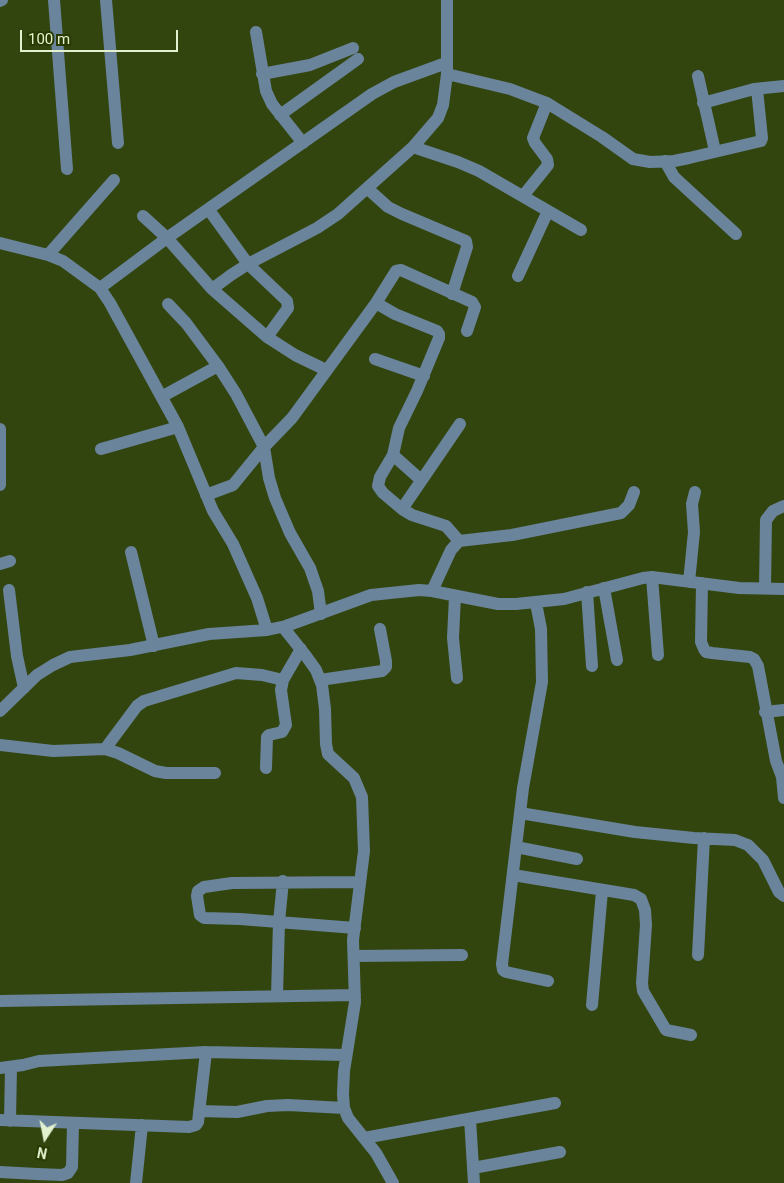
<!DOCTYPE html>
<html>
<head>
<meta charset="utf-8">
<style>
  body { margin:0 }
  #map { position:relative; width:784px; height:1183px; overflow:hidden; background:#33450f; font-family:Roboto,sans-serif }
  canvas { display:block }
  .north { position:absolute; left:20px; top:1113px; width:50px; height:50px; -webkit-text-stroke:4px #293a01; paint-order:stroke; rotate:191deg; font-size:14px; font-weight:700; line-height:20px; text-align:center; color:#e3f2ce }
  .north::after { content:''; display:block; margin:auto; width:18px; height:22px; background:#e3f2ce; clip-path:polygon(50% 0,100% 100%,50% 72%,0 100%) }
  .scale { position:absolute; left:20px; top:30px; width:158px; height:22px; box-sizing:border-box; border:2px solid #e3f2ce; border-top:0; padding-left:6px; font-size:15px; line-height:18px; white-space:nowrap; color:#e3f2ce; -webkit-text-stroke:4px #293a01; paint-order:stroke }
</style>
</head>
<body>
<div id="map">
<canvas width="784" height="1183"></canvas>
<div class="north">N</div>
<div class="scale">100 m</div>
</div>
<script>
const g = document.querySelector('canvas').getContext('2d');
g.lineJoin = 'round';
function poly(rows) {
  const path = new Path2D();
  for (const r of rows) {
    path.moveTo(r[0], r[1]);
    for (let i = 2; i < r.length; i += 2) path.lineTo(r[i], r[i + 1]);
  }
  return path;
}
function trace(path, color, width, dash) {
  g.strokeStyle = color;
  g.lineWidth = width;
  g.lineCap = dash ? 'butt' : 'round';
  g.setLineDash(dash || []);
  g.stroke(path);
}
const minor = poly([
  [54,0,67,169],
  [106,0,118,143],
  [0,1,2,0],
  [256,32,266,91,272,104,303,143],
  [262,74,310,65,353,48],
  [447,74,510,89,547,103,602,137,633,159,650,162,674,161,689,158,761,141,762,138,757,89],
  [698,76,715,151],
  [703,103,754,89,784,86],
  [280,115,358,59],
  [413,147,458,162,479,171,581,230],
  [665,161,674,177,736,234],
  [368,189,388,207,402,214,466,241,467,247,452,294],
  [523,196,548,165,547,159,535,143,533,138,547,103],
  [209,210,248,264,287,301,288,308,267,337],
  [143,216,167,238,212,289,267,337,295,355,326,370],
  [0,243,48,255,63,261,100,288,110,303,178,427,213,511,233,544,257,598,267,630],
  [48,255,114,180],
  [518,276,548,211],
  [100,288,167,238,372,94,394,82,446,63],
  [212,289,231,275,248,264,317,228,338,214,413,147,438,118,443,105,447,74,447,0],
  [376,303,395,314,437,331,439,334,439,338,417,391,399,428,393,455,380,477,378,486,383,493,402,509,412,515,446,526,459,541],
  [168,304,186,323,218,366,236,394,264,447,269,478,275,498,290,533,310,568,318,591,321,614],
  [375,359,424,376],
  [163,396,218,366],
  [0,429,0,485],
  [101,449,178,427],
  [393,455,421,480],
  [206,495,233,485,264,447,292,418,376,303,396,271,401,270,472,302,475,307,467,331],
  [402,509,460,424],
  [131,552,154,646],
  [0,564,10,561],
  [652,577,658,655],
  [689,582,694,532,692,504,695,492],
  [702,583,701,642,704,649,706,652,712,653,750,657,754,659,758,666,776,761,782,777,784,798],
  [604,588,617,660],
  [765,588,766,520,773,511,784,506],
  [9,590,17,656,24,688],
  [432,591,451,550,459,541,512,535,621,513,629,505,634,492],
  [587,592,592,666],
  [455,596,453,638,457,678],
  [536,603,541,629,542,682,523,788,502,964,503,970,506,972,548,981],
  [283,627,306,656,316,670,322,685,325,709,326,744,328,754,354,778,362,797,364,851,353,940,355,1002,344,1071,343,1094,344,1108,348,1118,376,1153,393,1183],
  [320,680,382,671,386,667,386,661,380,629],
  [0,711,37,675,53,665,70,657,130,650,209,634,267,630,286,626,371,595,419,590,432,591,498,604,516,604,564,599,643,578,652,577,739,588,784,589],
  [765,712,784,710],
  [0,745,53,751,105,749,118,753,155,771,166,773,215,773],
  [105,749,137,706,144,701,236,673,262,675,283,680],
  [266,768,267,737,269,735,282,732,286,725,281,690,283,680,301,649],
  [520,813,635,832,694,838,735,840,748,845,763,860,779,892,784,896],
  [516,847,577,859],
  [513,875,634,895,641,899,645,910,646,925,642,983,643,991,666,1030,691,1035],
  [355,928,240,919,204,918,200,915,197,896,198,891,204,887,232,883,360,882],
  [698,955,704,838],
  [354,956,462,955],
  [277,996,279,922,283,881],
  [0,1001,355,995],
  [592,1005,602,891],
  [0,1068,23,1065,39,1061,206,1052,346,1055],
  [199,1111,237,1112,267,1106,288,1105,344,1108],
  [470,1119,474,1183],
  [0,1120,189,1127,196,1125,198,1122,206,1052],
  [10,1121,11,1067],
  [364,1138,555,1103],
  [473,1168,560,1152],
  [0,1172,37,1174,62,1175,68,1173,72,1167,73,1123],
  [136,1183,142,1125]
]);
trace(minor, '#6a849c', 12);
</script>
</body>
</html>
